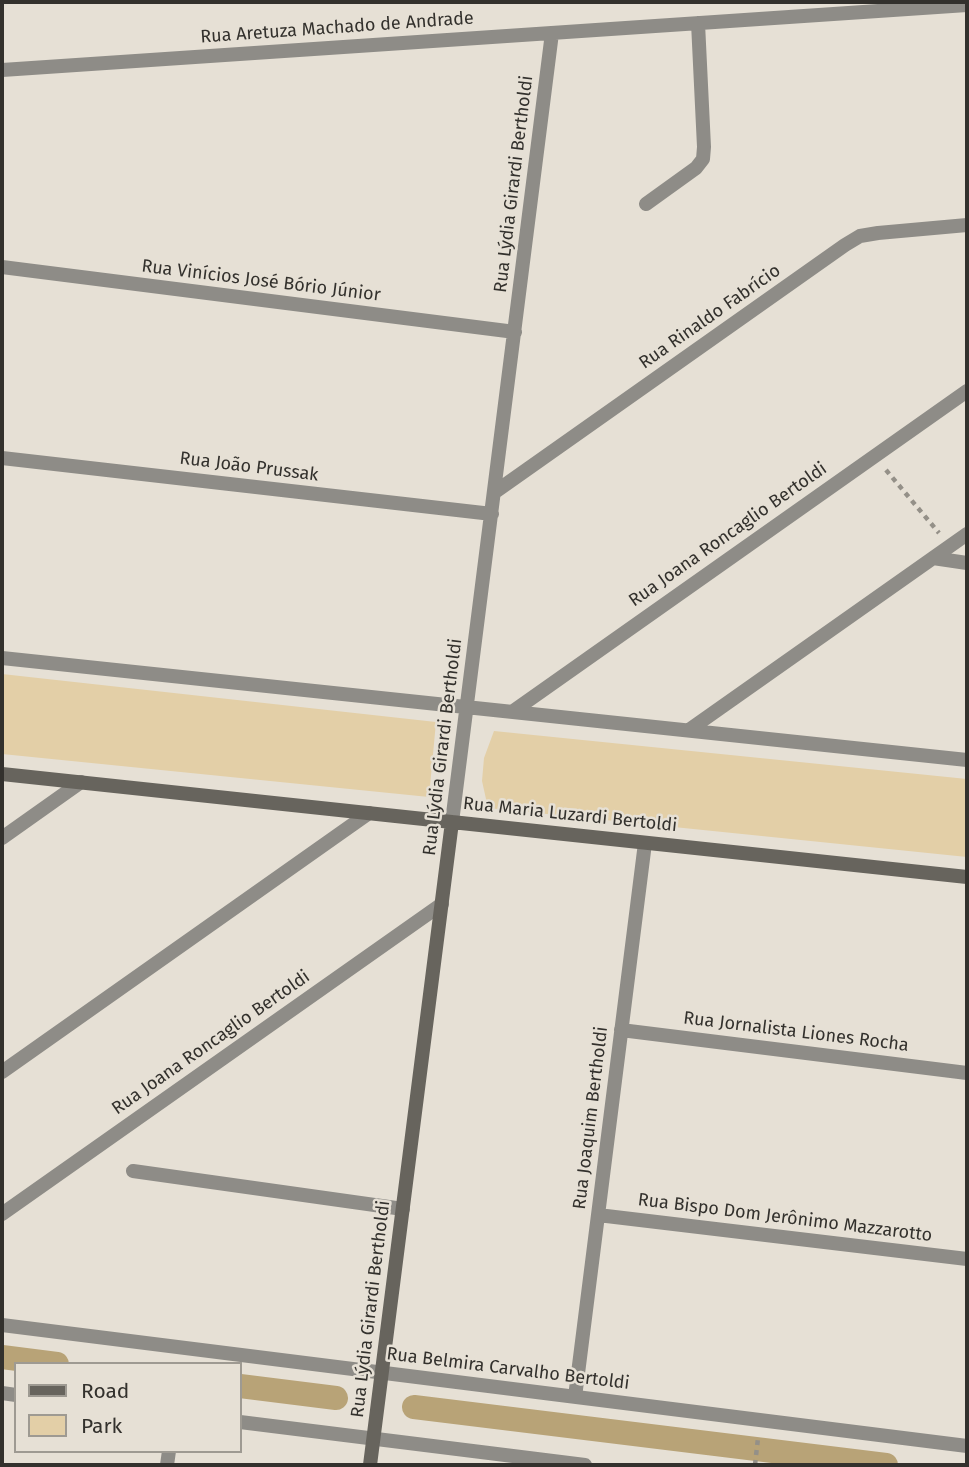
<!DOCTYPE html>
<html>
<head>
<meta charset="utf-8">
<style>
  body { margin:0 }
  #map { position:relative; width:969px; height:1467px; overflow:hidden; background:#e6e0d5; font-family:"Fira Sans",sans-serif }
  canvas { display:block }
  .frame { position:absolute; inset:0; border:4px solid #33312d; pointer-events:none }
  .legend { position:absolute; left:14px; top:1362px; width:228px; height:91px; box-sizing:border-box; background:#e6e0d5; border:2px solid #9e9a92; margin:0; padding:9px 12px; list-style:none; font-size:21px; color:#33312d }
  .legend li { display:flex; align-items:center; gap:14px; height:35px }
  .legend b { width:35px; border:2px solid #9e9a92 }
</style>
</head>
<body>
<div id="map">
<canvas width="969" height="1467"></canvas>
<div class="frame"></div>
<ul class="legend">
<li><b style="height:9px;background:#67645d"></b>Road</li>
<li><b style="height:19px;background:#e3cfa7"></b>Park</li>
</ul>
</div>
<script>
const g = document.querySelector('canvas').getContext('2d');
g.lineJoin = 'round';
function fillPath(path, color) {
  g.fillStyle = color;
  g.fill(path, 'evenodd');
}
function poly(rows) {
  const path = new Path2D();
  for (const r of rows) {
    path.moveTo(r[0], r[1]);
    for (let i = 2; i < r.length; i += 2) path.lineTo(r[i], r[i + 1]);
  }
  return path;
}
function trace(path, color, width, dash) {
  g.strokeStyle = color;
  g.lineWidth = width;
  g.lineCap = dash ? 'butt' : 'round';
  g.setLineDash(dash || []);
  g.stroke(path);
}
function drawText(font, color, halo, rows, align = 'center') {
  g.font = font + ' "Fira Sans",sans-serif';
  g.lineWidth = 5;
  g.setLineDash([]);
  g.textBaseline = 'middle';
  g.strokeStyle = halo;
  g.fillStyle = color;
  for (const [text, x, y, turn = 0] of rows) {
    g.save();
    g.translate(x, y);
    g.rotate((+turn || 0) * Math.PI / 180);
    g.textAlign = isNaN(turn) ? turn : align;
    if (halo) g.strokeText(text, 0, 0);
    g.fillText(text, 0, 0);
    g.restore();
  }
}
const green = poly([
  [2,674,436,722,429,797,2,754],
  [494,731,967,779,967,857,488,808,482,781,484,758]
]);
const canal = poly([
  [2,1357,57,1364],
  [240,1386,336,1398],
  [414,1407,886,1465]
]);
const path = poly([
  [886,470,939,533],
  [755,1465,758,1438]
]);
const street = poly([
  [2,70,967,5],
  [646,204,696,168,703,159,704,147,698,23],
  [2,267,515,332],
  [2,458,492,514],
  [495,492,845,245,860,236,878,233,967,225],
  [933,558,967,563],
  [2,658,967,760],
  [512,712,967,391],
  [689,730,967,534],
  [452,822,552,33],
  [2,838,81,782],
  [621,1030,967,1073],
  [2,1072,369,813],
  [133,1171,403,1209],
  [2,1214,442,904],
  [598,1215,967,1259],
  [2,1325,967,1446],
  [2,1393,16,1395],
  [575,1397,645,843],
  [240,1422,585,1465],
  [167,1465,169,1451]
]);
const secondary = poly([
  [2,774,967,877],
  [370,1465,452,822]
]);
const streetNames = [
  ["Rua Aretuza Machado de Andrade",337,28,-4],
  ["Rua Lýdia Girardi Bertholdi",514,184,-83],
  ["Rua Vinícios José Bório Júnior",261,281,7],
  ["Rua Rinaldo Fabrício",710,317,-35],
  ["Rua João Prussak",249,467,7],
  ["Rua Joana Roncaglio Bertoldi",728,535,-35],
  ["Rua Lýdia Girardi Bertholdi",443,747,-83],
  ["Rua Maria Luzardi Bertoldi",570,815,6],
  ["Rua Jornalista Liones Rocha",796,1032,7],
  ["Rua Joana Roncaglio Bertoldi",211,1043,-35],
  ["Rua Joaquim Bertholdi",591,1118,-83],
  ["Rua Bispo Dom Jerônimo Mazzarotto",785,1218,7],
  ["Rua Lýdia Girardi Bertholdi",371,1309,-83],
  ["Rua Belmira Carvalho Bertoldi",508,1369,7]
];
fillPath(green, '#e3cfa7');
trace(canal, '#b8a377', 24);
trace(path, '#949088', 4.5, [5, 5]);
trace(street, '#8e8c87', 14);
trace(secondary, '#67645d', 14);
drawText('18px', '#33312d', '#e6e0d5', streetNames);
</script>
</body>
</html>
